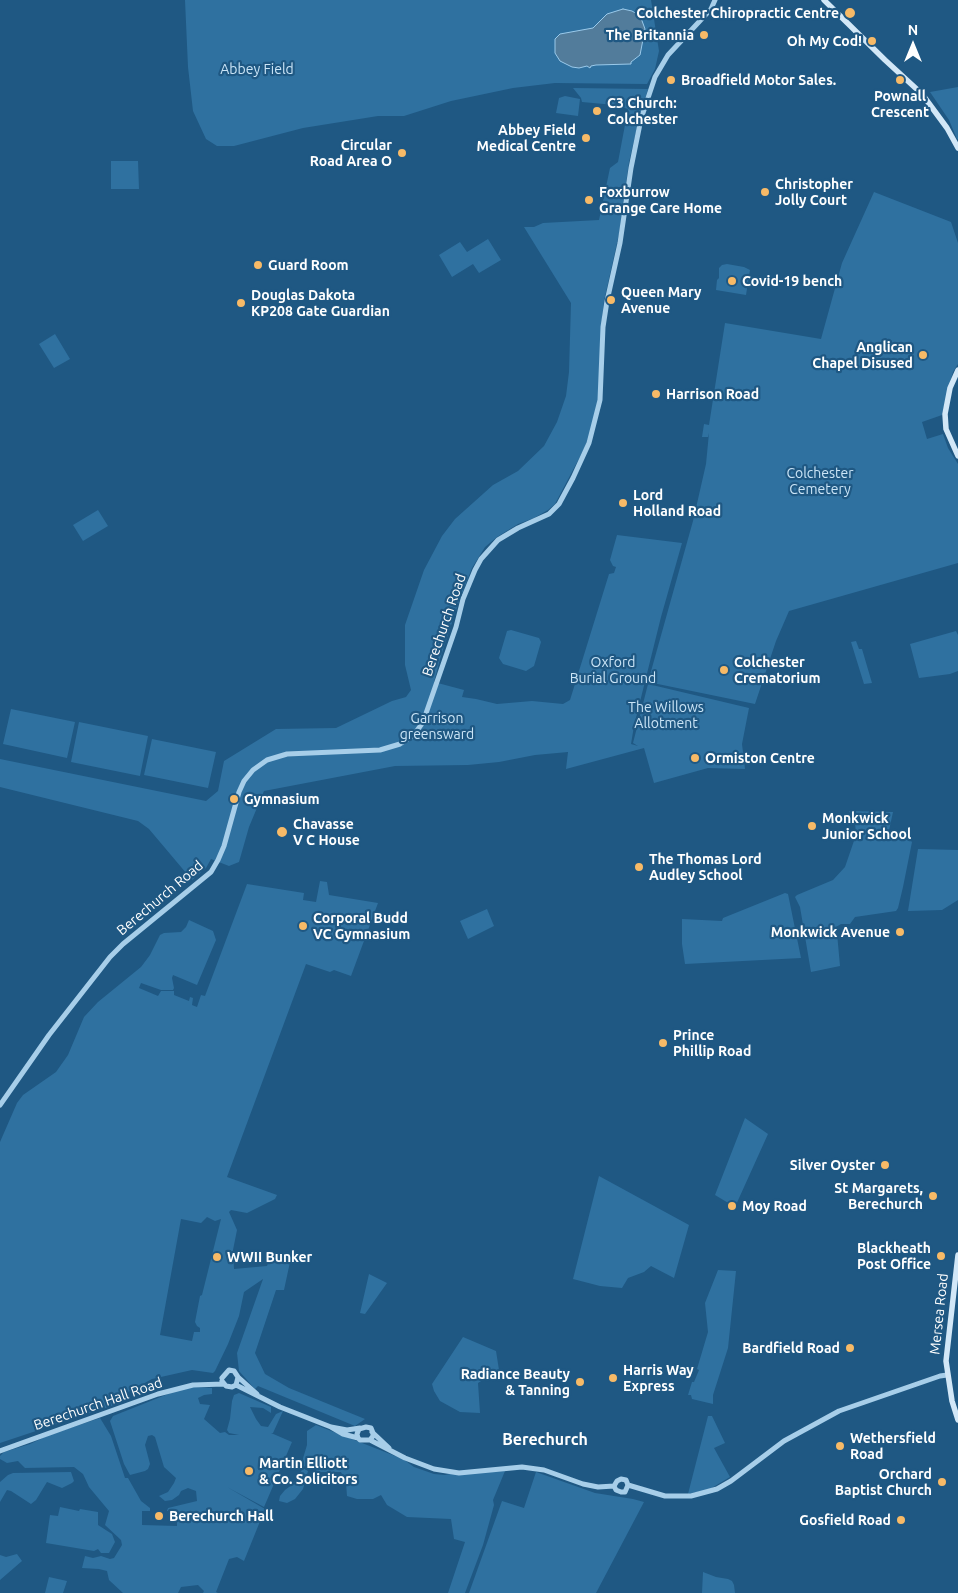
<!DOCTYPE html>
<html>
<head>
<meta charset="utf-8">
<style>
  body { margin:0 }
  #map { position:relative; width:958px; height:1593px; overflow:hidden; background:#1f5883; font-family:Ubuntu,sans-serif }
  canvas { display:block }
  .north { position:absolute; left:888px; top:20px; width:50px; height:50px; -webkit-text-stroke:4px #1f5883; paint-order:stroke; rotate:0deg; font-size:14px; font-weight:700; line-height:20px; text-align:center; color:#fff }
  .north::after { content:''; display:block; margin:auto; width:18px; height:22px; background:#fff; clip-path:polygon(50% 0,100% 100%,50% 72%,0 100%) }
</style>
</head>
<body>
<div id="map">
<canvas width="958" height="1593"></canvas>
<div class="north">N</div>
</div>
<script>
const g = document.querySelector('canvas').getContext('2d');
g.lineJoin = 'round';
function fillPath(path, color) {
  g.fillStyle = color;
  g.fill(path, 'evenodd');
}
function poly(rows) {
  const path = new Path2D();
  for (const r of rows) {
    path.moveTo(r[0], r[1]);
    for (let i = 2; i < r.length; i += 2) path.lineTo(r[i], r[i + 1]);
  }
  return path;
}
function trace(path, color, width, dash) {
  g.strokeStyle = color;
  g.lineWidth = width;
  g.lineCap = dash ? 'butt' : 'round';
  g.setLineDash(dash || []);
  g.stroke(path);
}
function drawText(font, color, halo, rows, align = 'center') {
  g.font = font + ' Ubuntu,sans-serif';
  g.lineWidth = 4.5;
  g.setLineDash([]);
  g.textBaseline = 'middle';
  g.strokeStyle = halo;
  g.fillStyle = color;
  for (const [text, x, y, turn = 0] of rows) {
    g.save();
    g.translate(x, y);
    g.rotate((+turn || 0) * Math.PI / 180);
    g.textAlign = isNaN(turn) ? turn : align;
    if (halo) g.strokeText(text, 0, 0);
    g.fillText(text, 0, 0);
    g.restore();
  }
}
const green = poly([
  [185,0,651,0,659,51,655,69,647,84,555,83,513,88,451,101,404,116,378,116,303,128,234,146,217,146,206,139,193,111,188,67],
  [958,87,958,139,957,139,949,120,930,92],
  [573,88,648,89,639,119,629,162,619,234,604,301,601,328,599,400,593,427,583,451,555,504,548,510,534,518,518,524,497,537,485,547,472,568,459,601,440,659,434,682,464,690,462,697,476,699,497,704,532,701,563,704,570,700,609,574,614,573,616,567,613,566,610,560,617,535,682,543,661,617,634,726,631,744,638,746,633,743,648,684,749,708,742,744,745,769,708,768,654,783,644,748,566,769,568,752,535,755,499,762,468,765,395,766,264,791,249,827,239,862,229,866,211,859,206,868,192,880,149,829,138,821,0,787,0,759,206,801,218,791,224,761,276,729,336,728,392,701,406,697,411,690,405,665,405,625,424,570,442,536,455,519,493,485,518,471,544,446,557,422,566,396,569,372,571,303,524,227,534,227,543,223,599,220,610,168,618,162,628,109,615,105,582,102,581,98],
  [565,96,580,99,578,116,556,113,559,98],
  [111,161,138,161,139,189,111,189],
  [874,192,951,222,958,243,958,364,953,372,949,386,942,415,922,422,927,439,943,434,948,448,958,464,958,563,789,611,776,641,755,704,648,682,693,521,706,464,709,433,708,437,702,437,704,424,709,425,725,323,821,339,842,263],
  [488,239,501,260,479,273,473,264,452,277,439,255,460,242,467,252],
  [727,264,744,267,750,270,746,295,716,290,717,280,719,278,719,268,722,265],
  [55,334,70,359,54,368,39,344],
  [98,510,108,526,83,541,73,525],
  [511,630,539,638,541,642,534,666,526,671,503,664,499,658,507,631],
  [956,631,958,635,958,671,950,674,919,678,910,644],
  [856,641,859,649,862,649,872,683,864,684,851,642],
  [11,709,75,722,67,758,3,744],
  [79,722,148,736,140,776,71,762],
  [152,739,216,752,208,788,144,775],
  [849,811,893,812,888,835,911,841,912,842,903,887,898,908,896,911,855,917,850,924,841,924,836,927,835,930,837,933,840,966,811,972,800,907,795,897,797,895,833,880,845,867,856,835,855,822],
  [918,849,958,850,958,900,942,910,908,911],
  [320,881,327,882,329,895,378,903,351,976,334,970,330,972,306,964,227,1177,277,1195,275,1199,247,1213,231,1210,229,1212,237,1230,233,1250,234,1269,267,1266,271,1253,290,1262,284,1290,276,1290,255,1353,265,1374,289,1388,365,1419,355,1426,258,1386,255,1389,239,1371,237,1353,263,1279,244,1292,239,1316,228,1344,215,1371,213,1373,192,1370,152,1379,121,1396,114,1405,0,1443,0,1142,17,1103,23,1095,56,1072,68,1055,84,1017,98,1002,141,967,150,955,160,935,164,933,181,932,186,927,189,920,213,931,216,940,197,985,173,975,172,978,174,988,173,990,161,990,141,983,139,988,158,996,161,991,174,991,174,995,189,1001,190,997,193,998,192,1005,197,1007,201,995,205,996,247,884,304,893,303,900,316,902],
  [207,1217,215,1221,221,1219,202,1295,200,1296,195,1322,197,1326,200,1328,200,1332,194,1332,192,1341,160,1335,181,1219,201,1223],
  [785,893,788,894,801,958,685,964,682,944,682,919,722,921,723,918],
  [487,909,494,926,468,939,460,921],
  [745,1118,768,1134,735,1207,715,1195],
  [599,1176,689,1225,674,1278,651,1266,644,1272,628,1278,622,1288,600,1286,573,1279],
  [718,1270,736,1271,728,1348,713,1395,713,1404,692,1399,691,1395,688,1395,692,1382,694,1382,699,1370,697,1369,708,1332,705,1303],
  [369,1274,387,1283,365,1314,360,1313],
  [463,1337,496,1351,499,1370,478,1383,480,1413,460,1412,440,1401,434,1391,432,1384],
  [193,1387,212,1388,212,1394,204,1395,198,1398,200,1404,210,1405,204,1419,220,1433,225,1432,229,1435,239,1435,229,1433,227,1430,230,1419,232,1401,234,1395,239,1393,271,1407,271,1413,263,1408,250,1407,256,1419,261,1426,268,1427,276,1414,283,1411,273,1433,271,1433,292,1442,264,1507,227,1487,265,1509,244,1561,237,1557,229,1559,216,1592,218,1593,203,1593,204,1591,198,1585,181,1587,178,1593,123,1593,109,1580,107,1571,99,1569,82,1568,85,1556,93,1558,101,1556,110,1559,114,1558,122,1545,121,1540,105,1525,109,1511,89,1487,83,1474,74,1467,25,1468,18,1461,7,1463,0,1459,0,1456,4,1452,30,1444,49,1435,100,1418,111,1436,125,1478,128,1478,141,1501,150,1508,150,1511,142,1511,142,1525,177,1526,177,1511,167,1511,168,1508,197,1501,196,1491,188,1488,181,1491,179,1495,172,1500,165,1501,159,1496,168,1492,174,1483,176,1478,164,1467,155,1437,152,1435,148,1436,145,1445,150,1464,148,1469,145,1471,130,1475,124,1464,110,1421,113,1416,173,1392],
  [708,1416,712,1416,725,1443,714,1448,730,1477,710,1489,688,1494],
  [316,1425,403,1459,414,1467,434,1474,445,1475,455,1473,505,1471,493,1500,494,1505,483,1545,465,1593,448,1593,465,1542,454,1539,451,1519,407,1517,387,1505,381,1495,373,1499,357,1499,347,1496,346,1483,341,1472,320,1472,301,1465,307,1445,307,1431],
  [303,1468,308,1471,303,1489,295,1499,287,1503,279,1501,280,1496,285,1490,293,1484],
  [71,1472,74,1481,72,1483,62,1488,47,1482,36,1500,31,1504,11,1491,7,1490,0,1502,0,1482,8,1475,13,1473],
  [536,1472,595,1493,633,1499,644,1502,596,1593,469,1593,502,1501,524,1508],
  [60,1507,79,1511,80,1509,98,1512,98,1525,112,1534,115,1542,109,1553,101,1553,98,1549,94,1551,46,1543,50,1515,58,1516],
  [17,1554,22,1561,0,1580,0,1555,6,1557],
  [703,1572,716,1577,728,1579,732,1581,734,1585,735,1593,702,1593],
  [49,1577,67,1581,63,1593,45,1593]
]);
const water = poly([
  [623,9,632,11,637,14,641,18,645,29,640,55,631,62,631,64,596,65,591,66,590,68,587,66,579,68,572,67,560,61,555,53,555,39,560,34,593,28,607,14,623,9]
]);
const tertiary = poly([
  [0,1105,49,1035,110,957,123,944,211,872,218,860,224,846,239,792,244,781,253,770,267,760,287,754,380,750,400,744,414,735,423,722,456,627,463,599,475,570,481,559,498,540,518,528,549,514,559,504,573,478,589,443,600,400,603,327,607,301,620,243,631,168,641,119,655,77,668,55,711,9,715,0],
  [238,1377,257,1394],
  [222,1378,229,1370,234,1371,238,1377,236,1385],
  [222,1381,226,1386,232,1387,236,1385],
  [236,1385,280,1407,331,1427,347,1430,360,1428],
  [331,1427,343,1434,358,1438,360,1440,370,1440,405,1458,434,1469,459,1473,522,1467,544,1470,583,1484,598,1487,614,1486,617,1481,621,1479,626,1480,628,1485,665,1496,691,1496,717,1489,731,1481,784,1441,839,1411,940,1376,947,1375],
  [372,1432,389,1448],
  [358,1438,357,1434,359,1429,366,1427,371,1428,373,1433,373,1436,370,1440],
  [0,1451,158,1394,193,1385,224,1384],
  [614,1486,616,1490,621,1492,625,1492,628,1485]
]);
const secondary = poly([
  [824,0,885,60,922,94,947,128,958,148],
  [958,370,950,388,945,414,946,429,958,456],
  [958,1255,946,1361,952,1401,958,1420]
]);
const markers = [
  [850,13,6,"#f7ba67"],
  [704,35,5,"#f7ba67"],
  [872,41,5,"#f7ba67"],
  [671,80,5,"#f7ba67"],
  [900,80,5,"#f7ba67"],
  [597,111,5,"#f7ba67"],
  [586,138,5,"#f7ba67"],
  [402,153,5,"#f7ba67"],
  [765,192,5,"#f7ba67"],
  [589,200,5,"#f7ba67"],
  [258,265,5,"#f7ba67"],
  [732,281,5,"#f7ba67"],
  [611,300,5,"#f7ba67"],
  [241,303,5,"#f7ba67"],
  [923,355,5,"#f7ba67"],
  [656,394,5,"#f7ba67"],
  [623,503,5,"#f7ba67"],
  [724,670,5,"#f7ba67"],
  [695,758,5,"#f7ba67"],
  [234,799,5,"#f7ba67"],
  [812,826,5,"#f7ba67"],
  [282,832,6,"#f7ba67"],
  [639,867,5,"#f7ba67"],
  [303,926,5,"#f7ba67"],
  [900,932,5,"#f7ba67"],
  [663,1043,5,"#f7ba67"],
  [885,1165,5,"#f7ba67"],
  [933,1196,5,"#f7ba67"],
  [732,1206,5,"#f7ba67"],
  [941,1256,5,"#f7ba67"],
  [217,1257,5,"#f7ba67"],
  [850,1348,5,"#f7ba67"],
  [613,1378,5,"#f7ba67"],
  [580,1382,5,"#f7ba67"],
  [840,1446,5,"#f7ba67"],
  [249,1471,5,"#f7ba67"],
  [942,1482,5,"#f7ba67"],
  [159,1516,5,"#f7ba67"],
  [901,1520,5,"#f7ba67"]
];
const poiNames = [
  ["Colchester Chiropractic Centre",839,13,"right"],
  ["The Britannia",694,35,"right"],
  ["Oh My Cod!",862,41,"right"],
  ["Broadfield Motor Sales.",681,80],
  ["Pownall",900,96,"center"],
  ["Crescent",900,112,"center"],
  ["C3 Church:",607,103],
  ["Colchester",607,119],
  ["Abbey Field",576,130,"right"],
  ["Medical Centre",576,146,"right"],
  ["Circular",392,145,"right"],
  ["Road Area O",392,161,"right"],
  ["Christopher",775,184],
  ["Jolly Court",775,200],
  ["Foxburrow",599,192],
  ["Grange Care Home",599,208],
  ["Guard Room",268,265],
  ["Covid-19 bench",742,281],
  ["Queen Mary",621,292],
  ["Avenue",621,308],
  ["Douglas Dakota",251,295],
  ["KP208 Gate Guardian",251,311],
  ["Anglican",913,347,"right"],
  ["Chapel Disused",913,363,"right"],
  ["Harrison Road",666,394],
  ["Lord",633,495],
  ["Holland Road",633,511],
  ["Colchester",734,662],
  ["Crematorium",734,678],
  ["Ormiston Centre",705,758],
  ["Gymnasium",244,799],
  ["Monkwick",822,818],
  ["Junior School",822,834],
  ["Chavasse",293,824],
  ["V C House",293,840],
  ["The Thomas Lord",649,859],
  ["Audley School",649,875],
  ["Corporal Budd",313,918],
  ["VC Gymnasium",313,934],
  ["Monkwick Avenue",890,932,"right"],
  ["Prince",673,1035],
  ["Phillip Road",673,1051],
  ["Silver Oyster",875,1165,"right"],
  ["St Margarets,",923,1188,"right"],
  ["Berechurch",923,1204,"right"],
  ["Moy Road",742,1206],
  ["Blackheath",931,1248,"right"],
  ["Post Office",931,1264,"right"],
  ["WWII Bunker",227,1257],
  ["Bardfield Road",840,1348,"right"],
  ["Harris Way",623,1370],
  ["Express",623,1386],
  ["Radiance Beauty",570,1374,"right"],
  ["& Tanning",570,1390,"right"],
  ["Wethersfield",850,1438],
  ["Road",850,1454],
  ["Martin Elliott",259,1463],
  ["& Co. Solicitors",259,1479],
  ["Orchard",932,1474,"right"],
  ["Baptist Church",932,1490,"right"],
  ["Berechurch Hall",169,1516],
  ["Gosfield Road",891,1520,"right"]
];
const parkNames = [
  ["Abbey Field",257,69],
  ["Colchester",820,473],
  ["Cemetery",820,489],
  ["Oxford",613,662],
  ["Burial Ground",613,678],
  ["The Willows",666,707],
  ["Allotment",666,723],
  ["Garrison",437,718],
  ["greensward",437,734]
];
const streetNames = [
  ["Berechurch Road",444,625,-71],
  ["Berechurch Road",160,898,-40],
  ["Mersea Road",939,1314,-84],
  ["Berechurch Hall Road",98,1404,-19]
];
const quarterNames = [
  ["Berechurch",545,1440]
];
fillPath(green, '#2f71a0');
fillPath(water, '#527c9b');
trace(water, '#9acaeb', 1);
trace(tertiary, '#a7cee9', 5);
trace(secondary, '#d2e7f7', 5.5);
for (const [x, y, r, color] of markers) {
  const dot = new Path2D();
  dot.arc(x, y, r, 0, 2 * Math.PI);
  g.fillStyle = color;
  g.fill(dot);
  trace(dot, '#1f5883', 2);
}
drawText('bold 14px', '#fff', '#1f5883', poiNames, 'left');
drawText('14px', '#cbe5f7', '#1f5883', parkNames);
drawText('14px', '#fff', '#1f5883', streetNames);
drawText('bold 16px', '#fff', '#1f5883', quarterNames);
</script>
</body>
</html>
